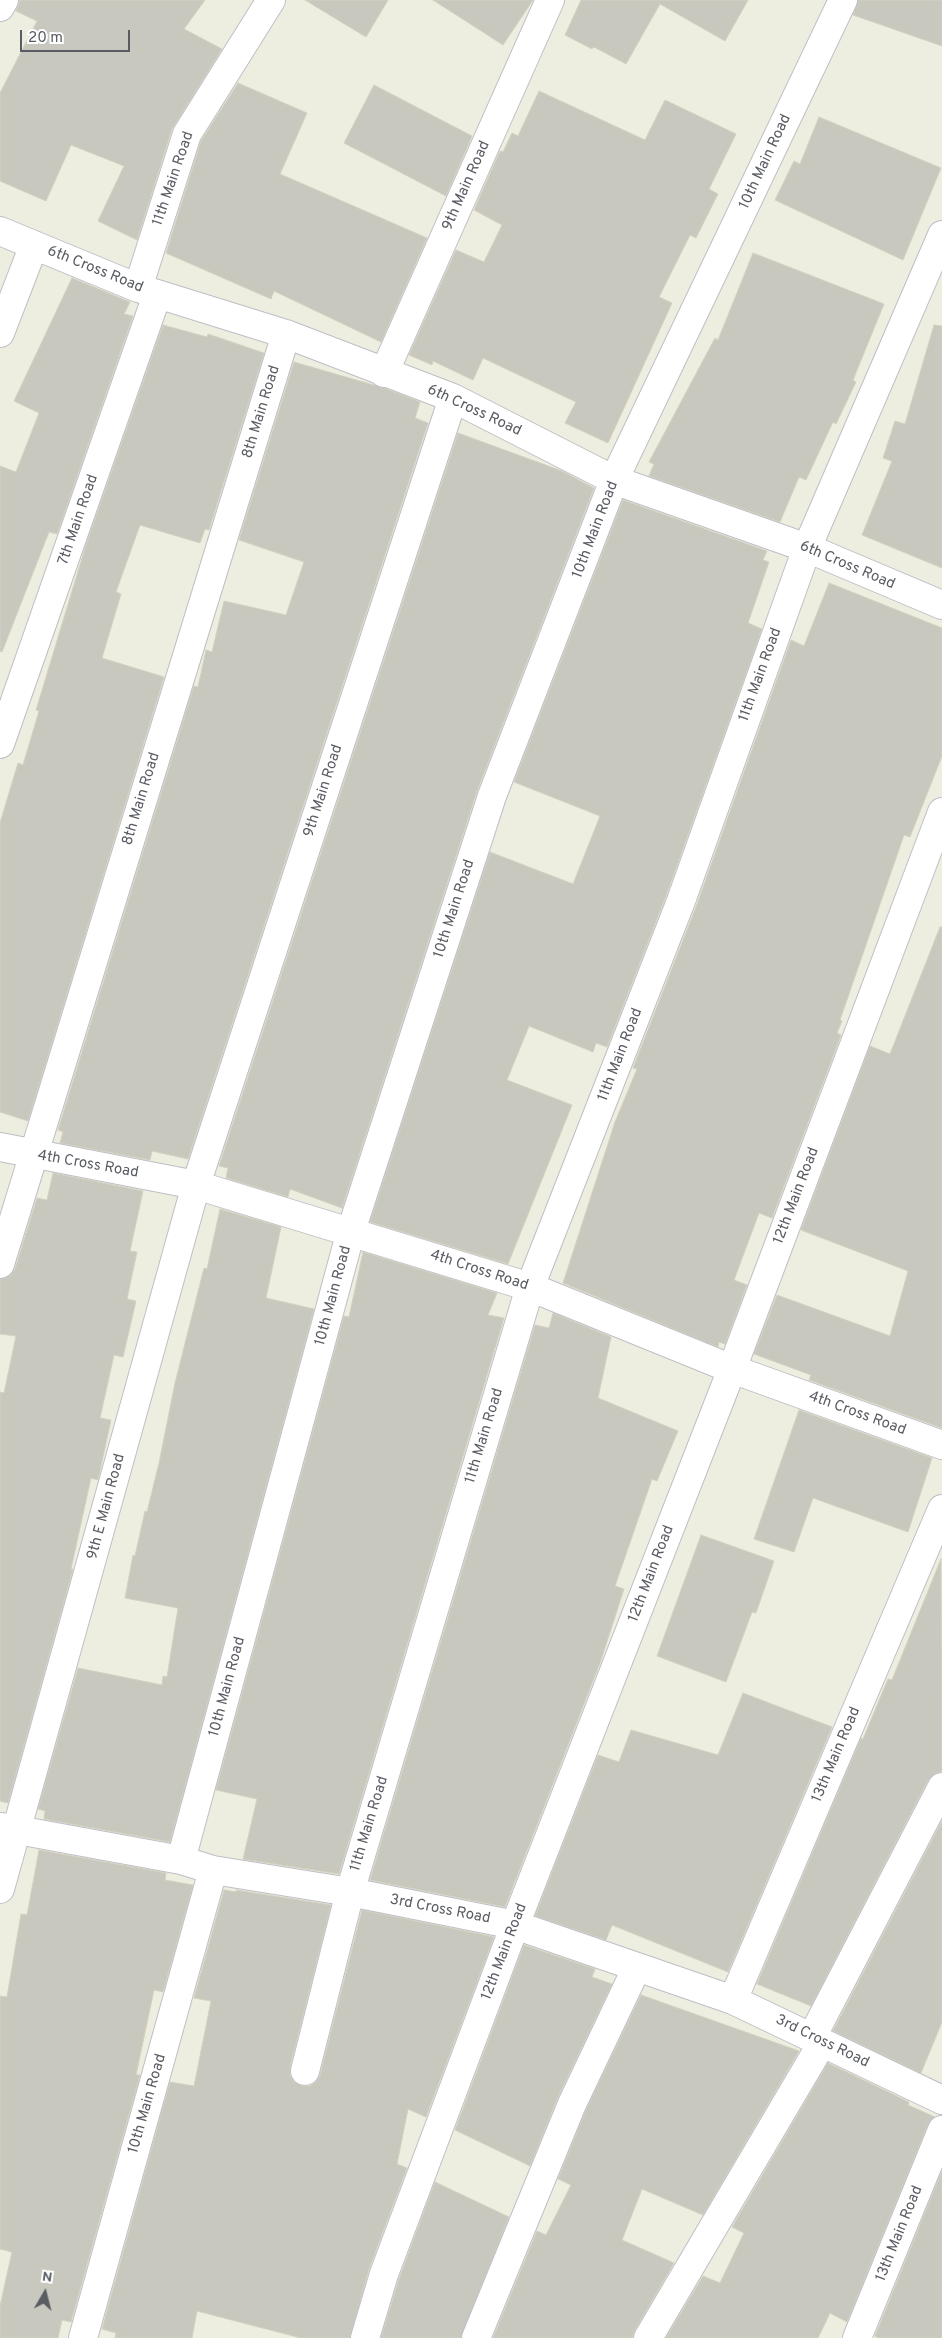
<!DOCTYPE html>
<html>
<head>
<meta charset="utf-8">
<style>
  body { margin:0 }
  #map { position:relative; width:942px; height:2338px; overflow:hidden; background:#eeeee0; font-family:Overpass,sans-serif }
  canvas { display:block }
  .north { position:absolute; left:20px; top:2268px; width:50px; height:50px; -webkit-text-stroke:4px #fff; paint-order:stroke; rotate:8deg; font-size:14px; font-weight:700; line-height:20px; text-align:center; color:#595c63 }
  .north::after { content:''; display:block; margin:auto; width:18px; height:22px; background:#595c63; clip-path:polygon(50% 0,100% 100%,50% 72%,0 100%) }
  .scale { position:absolute; left:20px; top:30px; width:110px; height:22px; box-sizing:border-box; border:2px solid #595c63; border-top:0; padding-left:6px; font-size:15px; line-height:18px; white-space:nowrap; color:#595c63; -webkit-text-stroke:4px #fff; paint-order:stroke }
</style>
</head>
<body>
<div id="map">
<canvas width="942" height="2338"></canvas>
<div class="north">N</div>
<div class="scale">20 m</div>
</div>
<script>
const g = document.querySelector('canvas').getContext('2d');
g.lineJoin = 'round';
function fillPath(path, color) {
  g.fillStyle = color;
  g.fill(path, 'evenodd');
}
function poly(rows) {
  const path = new Path2D();
  for (const r of rows) {
    path.moveTo(r[0], r[1]);
    for (let i = 2; i < r.length; i += 2) path.lineTo(r[i], r[i + 1]);
  }
  return path;
}
function trace(path, color, width, dash) {
  g.strokeStyle = color;
  g.lineWidth = width;
  g.lineCap = dash ? 'butt' : 'round';
  g.setLineDash(dash || []);
  g.stroke(path);
}
function drawText(font, color, halo, rows, align = 'center') {
  g.font = font + ' Overpass,sans-serif';
  g.lineWidth = 4.5;
  g.setLineDash([]);
  g.textBaseline = 'middle';
  g.strokeStyle = halo;
  g.fillStyle = color;
  for (const [text, x, y, turn = 0] of rows) {
    g.save();
    g.translate(x, y);
    g.rotate((+turn || 0) * Math.PI / 180);
    g.textAlign = isNaN(turn) ? turn : align;
    if (halo) g.strokeText(text, 0, 0);
    g.fillText(text, 0, 0);
    g.restore();
  }
}
const building = poly([
  [20,0,205,0,184,29,222,49,172,129,137,240,98,221,124,166,71,145,46,201,0,181,0,93,37,21,16,11,20,0],
  [305,0,388,0,366,37,305,0],
  [433,0,533,0,503,45,433,0],
  [581,0,748,0,725,41,660,4,626,64,594,47,592,49,565,35,581,0],
  [858,0,942,0,942,46,853,15,858,0],
  [238,83,307,113,280,174,427,238,381,342,274,291,271,299,166,253,201,141,238,83],
  [374,85,472,136,446,196,344,143,374,85],
  [539,91,645,140,665,100,736,134,709,189,718,194,696,238,690,235,659,297,672,303,608,443,565,423,576,402,483,358,473,380,433,361,432,365,409,355,456,250,484,262,502,225,474,210,500,151,503,152,512,133,518,136,539,91],
  [819,117,941,168,903,260,775,200,794,161,800,164,819,117],
  [753,253,884,304,853,380,856,382,836,424,833,422,806,480,799,477,780,522,649,476,654,464,649,462,715,338,718,340,753,253],
  [72,278,130,302,124,314,133,316,57,534,49,532,2,652,0,651,0,466,16,472,39,413,14,401,72,278],
  [163,325,207,337,208,334,264,353,209,530,205,529,200,543,140,525,116,592,121,594,102,658,164,677,28,1121,0,1112,0,823,18,763,23,765,39,711,36,710,86,545,163,325],
  [934,325,942,326,942,568,862,535,892,461,883,458,895,421,905,424,934,325],
  [294,362,384,388,420,402,415,418,428,423,188,1159,152,1151,150,1160,60,1143,63,1132,58,1130,194,686,198,687,206,650,212,652,224,601,286,615,304,562,239,540,294,362],
  [458,433,562,471,594,488,477,791,342,1208,290,1189,288,1197,226,1178,228,1168,219,1166,458,433],
  [623,500,767,551,763,560,769,562,748,623,762,629,666,896,607,1047,596,1043,593,1052,529,1026,507,1080,572,1105,508,1264,370,1222,490,852,573,884,600,816,514,782,623,500],
  [829,583,942,628,942,756,910,837,904,835,840,1020,842,1021,837,1033,841,1035,772,1218,759,1213,734,1280,747,1285,725,1344,719,1342,718,1347,563,1283,615,1122,637,1069,633,1068,696,907,791,640,804,646,829,583],
  [940,927,942,927,942,1428,809,1380,811,1375,754,1354,777,1295,890,1336,908,1271,801,1230,870,1046,890,1054,940,927],
  [53,1173,143,1191,130,1251,137,1252,127,1299,136,1301,123,1357,114,1355,100,1418,111,1420,98,1480,91,1478,71,1569,73,1569,8,1803,0,1801,0,1392,4,1393,16,1336,0,1334,0,1279,10,1276,15,1269,37,1198,47,1200,53,1173],
  [220,1209,281,1227,266,1298,314,1309,170,1842,44,1819,45,1811,38,1809,78,1668,162,1685,163,1676,167,1677,178,1608,125,1598,133,1555,135,1556,145,1511,147,1512,159,1463,175,1383,204,1268,207,1269,220,1209],
  [363,1252,497,1293,488,1315,504,1318,339,1874,243,1859,257,1799,216,1790,344,1316,349,1317,363,1252],
  [553,1313,611,1337,598,1398,678,1431,657,1481,652,1479,615,1586,624,1589,600,1663,505,1907,370,1880,535,1325,549,1328,553,1313],
  [799,1410,932,1458,908,1532,813,1498,794,1552,754,1539,799,1410],
  [701,1535,774,1561,756,1613,752,1612,726,1682,657,1656,701,1535],
  [941,1559,942,1771,934,1774,928,1780,811,2006,757,1984,861,1738,863,1739,888,1679,892,1680,941,1559],
  [743,1693,832,1727,728,1972,612,1925,606,1940,535,1916,598,1755,619,1762,631,1730,718,1755,743,1693],
  [942,1821,942,2022,921,2073,833,2031,942,1821],
  [39,1850,166,1873,165,1880,193,1885,163,1992,154,1990,136,2075,140,2075,71,2322,62,2320,58,2338,0,2338,0,2306,12,2252,0,2249,0,1996,7,1997,21,1914,27,1915,39,1850],
  [224,1890,236,1892,236,1890,331,1905,290,2067,290,2075,294,2082,302,2086,310,2086,316,2082,320,2075,362,1910,494,1937,426,2117,408,2109,397,2164,407,2168,369,2269,350,2338,301,2338,197,2311,192,2338,115,2338,116,2333,102,2329,170,2082,194,2086,211,2001,194,1998,224,1890],
  [524,1945,595,1969,592,1977,612,1984,558,2097,530,2166,455,2130,524,1945],
  [641,1995,799,2051,703,2215,642,2189,622,2240,674,2263,635,2330,632,2338,493,2338,537,2231,546,2235,571,2185,558,2179,586,2110,641,1995],
  [828,2063,909,2102,908,2105,935,2117,928,2124,847,2322,830,2313,818,2338,666,2338,703,2276,720,2283,744,2233,732,2227,828,2063],
  [942,2171,942,2338,878,2338,875,2336,942,2171],
  [435,2182,509,2217,461,2338,381,2338,399,2279,435,2182]
]);
const minor = poly([
  [0,7,4,0],
  [0,231,138,288,286,334,453,398,614,480,807,548,942,605],
  [138,288,187,134,271,0],
  [0,333,34,245],
  [384,373,550,0],
  [0,744,157,295],
  [0,1147,196,1185,530,1287,732,1369,942,1445],
  [0,1264,286,334],
  [1,1827,181,1860,213,1870,350,1892,515,1925,733,2000,942,2100],
  [181,1860,351,1231,492,796,614,480,843,0],
  [0,1889,196,1185,453,398],
  [733,2000,942,1509],
  [812,2037,942,1787],
  [305,2071,350,1892,530,1287,681,901,807,548,942,235],
  [83,2338,213,1870],
  [365,2338,384,2274,515,1925,732,1369,942,812],
  [476,2338,572,2104,637,1967],
  [648,2338,822,2043],
  [857,2338,942,2130]
]);
const streetNames = [
  ["10th Main Road",766,162,-65],
  ["11th Main Road",174,179,-71],
  ["9th Main Road",467,186,-66],
  ["6th Cross Road",95,270,22],
  ["6th Cross Road",474,411,25],
  ["8th Main Road",262,412,-73],
  ["7th Main Road",79,520,-71],
  ["10th Main Road",596,530,-69],
  ["6th Cross Road",847,566,23],
  ["11th Main Road",761,675,-70],
  ["9th Main Road",324,791,-72],
  ["8th Main Road",142,799,-73],
  ["10th Main Road",455,909,-72],
  ["11th Main Road",621,1055,-69],
  ["4th Cross Road",88,1165,10],
  ["12th Main Road",797,1196,-69],
  ["4th Cross Road",479,1271,18],
  ["10th Main Road",334,1296,-75],
  ["4th Cross Road",857,1414,20],
  ["11th Main Road",485,1436,-73],
  ["9th E Main Road",107,1507,-75],
  ["12th Main Road",652,1574,-69],
  ["10th Main Road",228,1687,-75],
  ["13th Main Road",837,1755,-67],
  ["11th Main Road",370,1824,-73],
  ["3rd Cross Road",440,1910,11],
  ["12th Main Road",505,1952,-69],
  ["3rd Cross Road",822,2042,26],
  ["10th Main Road",148,2104,-74],
  ["13th Main Road",900,2234,-68]
];
fillPath(building, '#c9c8be');
trace(building, '#d3d1be', 1);
trace(minor, '#bebfc6', 30);
trace(minor, '#fff', 28);
drawText('15px', '#595c63', '#fff', streetNames);
</script>
</body>
</html>
